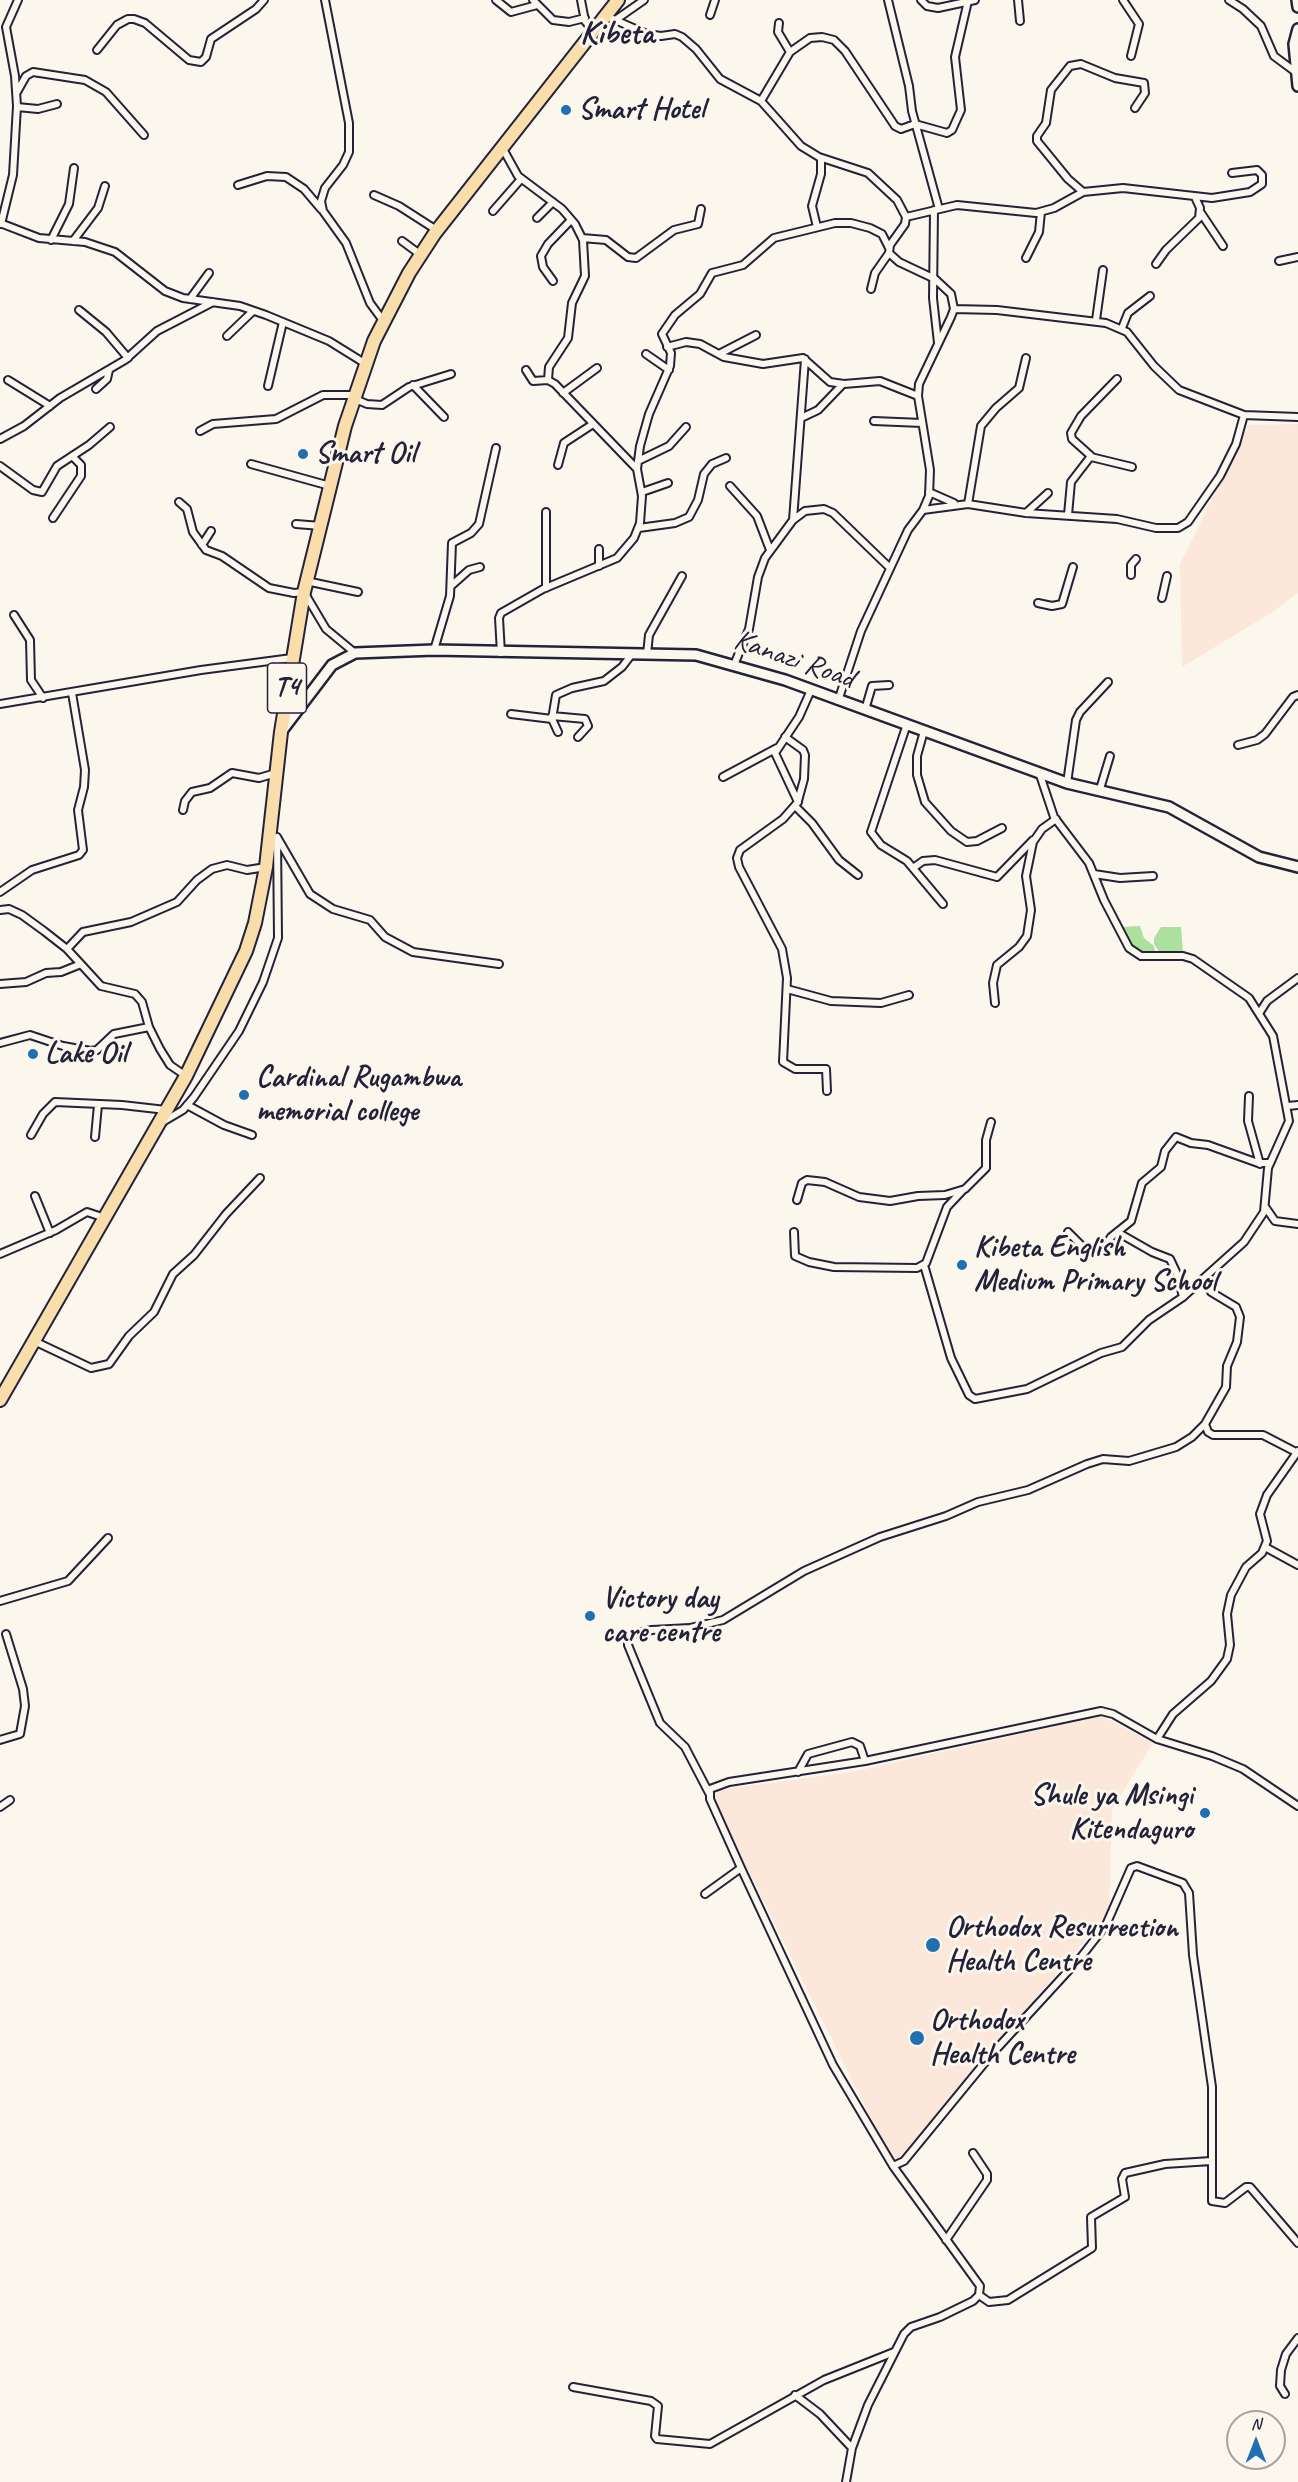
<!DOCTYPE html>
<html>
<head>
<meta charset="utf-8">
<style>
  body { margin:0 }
  #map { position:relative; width:1298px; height:2482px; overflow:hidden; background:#fbf7ec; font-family:Caveat,sans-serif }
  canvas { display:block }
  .north { position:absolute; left:1226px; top:2410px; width:60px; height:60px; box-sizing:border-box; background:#fbf7ec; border:2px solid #a4a2a5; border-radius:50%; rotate:0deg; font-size:16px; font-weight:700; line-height:24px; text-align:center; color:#22223b }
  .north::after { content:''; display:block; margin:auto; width:21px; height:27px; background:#1f6fb2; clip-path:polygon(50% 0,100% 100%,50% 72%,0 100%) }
</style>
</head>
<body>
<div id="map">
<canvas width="1298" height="2482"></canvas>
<div class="north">N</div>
</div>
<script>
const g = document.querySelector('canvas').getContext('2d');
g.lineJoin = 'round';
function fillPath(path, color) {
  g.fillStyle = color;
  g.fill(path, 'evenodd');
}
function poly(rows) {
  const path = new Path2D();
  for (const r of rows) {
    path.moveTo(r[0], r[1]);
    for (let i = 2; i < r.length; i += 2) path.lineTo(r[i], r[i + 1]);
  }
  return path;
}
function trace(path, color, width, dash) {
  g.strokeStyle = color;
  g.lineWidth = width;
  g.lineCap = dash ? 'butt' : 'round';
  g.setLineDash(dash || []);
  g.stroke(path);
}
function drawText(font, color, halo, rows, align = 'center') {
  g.font = font + ' Caveat,sans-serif';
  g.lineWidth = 6;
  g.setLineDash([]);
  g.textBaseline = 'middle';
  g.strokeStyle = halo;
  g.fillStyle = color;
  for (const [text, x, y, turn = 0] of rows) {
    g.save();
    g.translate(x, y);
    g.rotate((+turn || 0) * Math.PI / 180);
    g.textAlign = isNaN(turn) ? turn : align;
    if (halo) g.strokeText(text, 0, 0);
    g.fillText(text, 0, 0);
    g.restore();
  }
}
const built = poly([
  [1298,424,1298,593,1271,613,1182,667,1180,564,1248,425],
  [1102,1716,1153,1743,1112,1809,1109,1912,894,2165,713,1799,718,1790,851,1772]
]);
const green = poly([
  [1140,926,1144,938,1154,946,1155,952,1135,952,1120,927],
  [1161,927,1181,927,1183,952,1159,952,1154,944,1154,938]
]);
const street = poly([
  [325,0,349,123,349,152,343,165,325,188,321,201,323,211,346,243,370,303,384,322],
  [496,0,511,12,537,5],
  [533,0,553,20,569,22,585,18],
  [581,0,585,21,593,31],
  [888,0,909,86,912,111,939,209],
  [921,0,927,6,938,8,975,0],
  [1018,0,1020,21],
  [1123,0,1139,24,1131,56],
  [1229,0,1243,9,1261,26,1274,56,1297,73],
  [710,15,715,0],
  [606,16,647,34,661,36,675,34,682,37,696,49,720,79,761,101,801,146,819,157,868,173,897,200,906,217,905,224,890,245,889,253,899,262,935,279,951,294,954,309,951,317,919,384,918,396,930,470,929,496,923,510,908,530,861,631,838,701],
  [614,21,644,0],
  [779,23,778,32,790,52],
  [97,50,117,25,128,19,134,19,145,23,189,60,201,62,206,57,211,39,256,9,264,0],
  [17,92,26,76,33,72,85,80,106,92,144,135],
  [761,101,790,52,810,38,822,37,834,40,845,51,895,126,901,129,915,124,947,133,952,130,961,110,955,57,968,1],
  [17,107,38,109,57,104],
  [503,149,518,176,562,209,575,224,583,240,585,276,572,303,568,338,549,367,548,380],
  [238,185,267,176,286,177,304,189,321,209],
  [1083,192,1068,179,1037,141,1037,136,1046,123,1051,90,1070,66,1081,64,1115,78,1144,83,1145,93,1135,108],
  [374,195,399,206,438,231],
  [934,210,933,298,938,343],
  [493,211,521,179],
  [1201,213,1223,246],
  [906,217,957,205,1036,213,1054,208,1083,192,1123,188,1212,198,1250,192,1262,184,1262,175,1257,170,1232,173],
  [537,218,553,202],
  [0,223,39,238,85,242,115,252,165,291,183,298,240,306,266,315,329,341,366,364],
  [1,224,13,175,17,106,15,76,6,27,18,0],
  [817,227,812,206,821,174,821,158],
  [582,238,606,240,628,257,636,258,674,230,698,224,701,209],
  [51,240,69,204,74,168],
  [73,241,98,208,105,186],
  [402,241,421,255],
  [1026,258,1039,232,1041,212],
  [1279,261,1298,257],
  [1156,264,1166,250,1199,218,1200,208,1195,197],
  [553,281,543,267,541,256,548,244,571,220],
  [871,289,875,273,889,253],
  [190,299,209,273],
  [954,309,997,310,1106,323,1127,332,1154,366,1179,390,1244,415,1298,417],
  [79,310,106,332,128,358],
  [1096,320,1103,270],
  [1122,328,1128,313,1150,296],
  [227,336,253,311],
  [667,347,686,342,700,344,724,357,763,364,803,358,830,382,844,384,880,381,918,396],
  [646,354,669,370],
  [719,354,756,335],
  [8,380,50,406],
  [413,385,444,417],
  [268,386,283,322],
  [96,389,107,379,109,370],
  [563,393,597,368],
  [355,399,367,404,382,405,409,387,451,374],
  [801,418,818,410,843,384],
  [874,421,922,423],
  [200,431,213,424,276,419,323,395,356,395],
  [0,439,24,426,60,398,125,360,157,331,213,302],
  [1091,457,1132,467],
  [638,461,669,446,686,427],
  [251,464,330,486],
  [558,465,564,443,593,424],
  [0,466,33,490,42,492,57,466,89,445,110,427],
  [637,469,640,446,649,414,670,366,671,353,662,334,675,315,700,294,712,273,743,265,774,238,835,223,851,223,870,228,882,234,889,248],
  [730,486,757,516,770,550],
  [642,492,668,483],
  [929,492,954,503],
  [179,502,187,509,193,532,206,550,222,556,269,588,294,593,304,592,326,629,355,653],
  [968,504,981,426,996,408,1019,388,1026,358],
  [923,510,968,504,1026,513,1117,519,1156,528,1178,528,1188,522,1220,476,1236,444,1244,415],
  [1026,513,1048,493],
  [1068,515,1071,482,1091,456,1072,439,1071,433,1081,416,1117,379],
  [53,518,81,476,81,465,72,456],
  [793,520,805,359],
  [296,524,321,526],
  [639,528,675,523,689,517,698,500,704,474,712,464,726,458],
  [202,545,211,531],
  [599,549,599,566],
  [1131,575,1131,565,1136,559],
  [306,581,358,592],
  [451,586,469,570,480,567],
  [546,588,546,512],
  [1162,598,1167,576],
  [1038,603,1052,606,1062,604,1073,567],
  [14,615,30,640,31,680,43,698],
  [434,650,450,596,452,543,471,533,479,524,496,448],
  [501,653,499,618,501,613,543,589,617,558,634,538,640,523,642,496,637,469,555,384,548,380,533,381,526,370],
  [647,654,649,635,682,576],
  [734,665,749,629,758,577,765,558,793,520,805,511,824,509,833,513,890,568],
  [811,690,799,717,775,753,798,802,783,819,740,850,737,858,739,867,782,949,787,978,783,1062,795,1069,826,1069,827,1091],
  [0,704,201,670,292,658],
  [865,710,872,686,889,685],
  [511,714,552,719],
  [552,716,585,719,588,726,578,737],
  [907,724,871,832,881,845,907,861,943,904],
  [924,731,917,756,917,775,925,802,951,831,967,842,977,841,1002,828],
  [558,732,552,719,556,695,572,688,604,681,622,667,632,654],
  [785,737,803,750,805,755,804,779,798,801],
  [1238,745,1257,740,1265,734,1293,697,1298,695],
  [1039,772,1054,817,1089,863,1104,900,1129,948,1141,956,1183,956,1193,959,1249,998,1273,1036,1289,1121,1268,1168,1264,1212,1244,1242,1205,1277,1211,1292,1236,1307,1240,1317,1237,1342,1227,1366,1226,1387,1205,1424,1208,1432,1213,1435,1263,1435,1298,1453],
  [723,777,777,748],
  [1067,783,1076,720,1080,712,1108,682],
  [1100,789,1110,756],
  [795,806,812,823,839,860,858,875],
  [183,810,185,801,192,792,210,788,232,773,259,778,276,773],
  [277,837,310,894,333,909,370,920,385,937,413,952,499,964],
  [913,868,923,861,935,860,997,877,1033,840],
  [1094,874,1120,878,1153,876],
  [0,892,32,870,79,855,83,850,78,810,84,787,85,770,72,693],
  [0,910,9,909,22,915,44,931,67,949,101,986,135,994,142,1002,149,1027,160,1049,170,1065,186,1076],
  [67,949,83,932,131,922,177,902,197,880,212,869,227,865,247,870,266,867],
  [0,984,26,982,46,973,61,972,81,964],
  [787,989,831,1001,881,1003,909,995],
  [995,1003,993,983,997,965,1019,947,1027,936,1031,910,1026,876,1033,842,1042,829,1056,819],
  [1260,1012,1267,1001,1298,978],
  [0,1043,30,1035,63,1046,91,1051,97,1050,114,1034,149,1027],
  [1249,1096,1248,1121,1260,1164],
  [187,1105,224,1125,252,1135],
  [1288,1106,1298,1105],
  [161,1123,183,1110,194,1097,239,1031,263,982,278,938,277,837],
  [31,1135,43,1114,55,1102,122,1105,166,1110],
  [95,1137,98,1105],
  [35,1196,50,1233],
  [797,1200,802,1183,807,1180,825,1182,859,1197,890,1201,918,1196,945,1195,965,1189,986,1168,986,1140,991,1122],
  [1266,1208,1275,1221,1298,1224],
  [794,1232,795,1256,809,1262,834,1267,917,1268,926,1263,947,1207,963,1190],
  [1068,1232,1084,1248,1103,1249,1111,1237,1131,1221,1142,1183,1161,1167,1165,1151,1176,1137,1191,1143,1208,1145,1258,1163,1269,1163],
  [1117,1232,1152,1252,1170,1259,1178,1276,1183,1297],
  [0,1254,56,1230,87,1212,105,1218],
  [924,1265,951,1358,969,1395,975,1399,1027,1389,1101,1353,1122,1347,1149,1320,1183,1297,1205,1277],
  [34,1341,91,1368,109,1364,129,1336,154,1312,173,1274,194,1255,226,1214,260,1178],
  [1265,1547,1298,1565],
  [0,1601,68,1581,108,1538],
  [1157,1739,1173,1714,1211,1681,1227,1659,1230,1645,1227,1614,1231,1595,1246,1567,1262,1553,1267,1541,1260,1514,1267,1495,1298,1451],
  [0,1740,20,1734,25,1706,23,1689,6,1634],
  [798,1772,808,1754,852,1742,860,1746,865,1761],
  [709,1793,685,1747,660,1723,628,1645,628,1638,632,1634,652,1630,690,1628,723,1620,804,1571,880,1537,946,1516,978,1502,1028,1490,1087,1464,1103,1459,1129,1461,1176,1447,1192,1437,1205,1424],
  [0,1807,10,1800],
  [705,1894,741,1868],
  [893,2166,904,2161,991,2055,1081,1957,1106,1925,1131,1868,1137,1866,1183,1883,1189,1893,1193,1955,1212,2087,1212,2201,1225,2203,1246,2187,1250,2187,1298,2243],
  [946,2240,987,2180,987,2174,973,2153],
  [979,2295,989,2302,1008,2300,1092,2248,1091,2217,1125,2197,1122,2179,1125,2173,1165,2164,1211,2161],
  [573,2387,651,2401,658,2406,655,2436,657,2439,710,2444,824,2380,894,2352],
  [1285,2394,1280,2386,1281,2370,1286,2354,1298,2338],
  [795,2395,820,2414,852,2448],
  [846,2482,852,2448,868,2405,904,2334,911,2327,940,2317,973,2301,979,2295,980,2286,893,2166,833,2065,741,1868,710,1799,710,1789,729,1782,865,1761,1101,1711,1113,1714,1157,1739,1212,1756,1243,1769,1298,1806]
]);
const secondary = poly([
  [1297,0,1298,7],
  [1298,29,1294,44,1298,86],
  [281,732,332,665,355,653,434,650,696,655,785,680,1067,783,1169,807,1259,857,1298,867]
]);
const highway = poly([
  [0,1400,186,1076,246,951,255,923,266,867,281,732,304,592,345,426,374,341,409,273,435,233,618,0]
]);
const markers = [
  [566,110,6,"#1f6fb2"],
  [303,454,6,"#1f6fb2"],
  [33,1054,6,"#1f6fb2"],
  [244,1095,6,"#1f6fb2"],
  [962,1265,6,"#1f6fb2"],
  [590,1616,6,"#1f6fb2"],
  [1205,1813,6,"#1f6fb2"],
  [933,1945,8,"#1f6fb2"],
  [917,2038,8,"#1f6fb2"]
];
const shields = [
  [287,688,39]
];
const shieldNames = [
  ["T4",287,688]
];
const poiNames = [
  ["Smart Hotel",578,110],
  ["Smart Oil",315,454],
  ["Lake Oil",45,1054],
  ["Cardinal Rugambwa",256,1078],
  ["memorial college",256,1112],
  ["Kibeta English",974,1248],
  ["Medium Primary School",974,1282],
  ["Victory day",602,1599],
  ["care centre",602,1633],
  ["Shule ya Msingi",1193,1796,"right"],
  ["Kitendaguro",1193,1830,"right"],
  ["Orthodox Resurrection",946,1928],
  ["Health Centre",946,1962],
  ["Orthodox",930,2021],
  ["Health Centre",930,2055]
];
const streetNames = [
  ["Kanazi Road",794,660,19]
];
const quarterNames = [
  ["Kibeta",617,34]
];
fillPath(built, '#fbe8da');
fillPath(green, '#addf9f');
trace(street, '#22223b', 10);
trace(secondary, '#22223b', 14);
trace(highway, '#22223b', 16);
trace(street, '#fbf7ec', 6);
trace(secondary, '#fbf7ec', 9);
trace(highway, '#f9deab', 12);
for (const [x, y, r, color] of markers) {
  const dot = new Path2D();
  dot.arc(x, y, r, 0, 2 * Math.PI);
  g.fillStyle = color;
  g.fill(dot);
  trace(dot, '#fbf7ec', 2);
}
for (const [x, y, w] of shields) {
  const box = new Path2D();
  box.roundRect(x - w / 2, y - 25, w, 50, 4.5);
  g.fillStyle = '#fbf7ec';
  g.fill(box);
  trace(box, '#22223b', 1.5);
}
drawText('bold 28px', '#22223b', null, shieldNames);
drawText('bold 30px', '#22223b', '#fbf7ec', poiNames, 'left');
drawText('30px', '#22223b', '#fbf7ec', streetNames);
drawText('bold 33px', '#22223b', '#fbf7ec', quarterNames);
</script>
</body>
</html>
